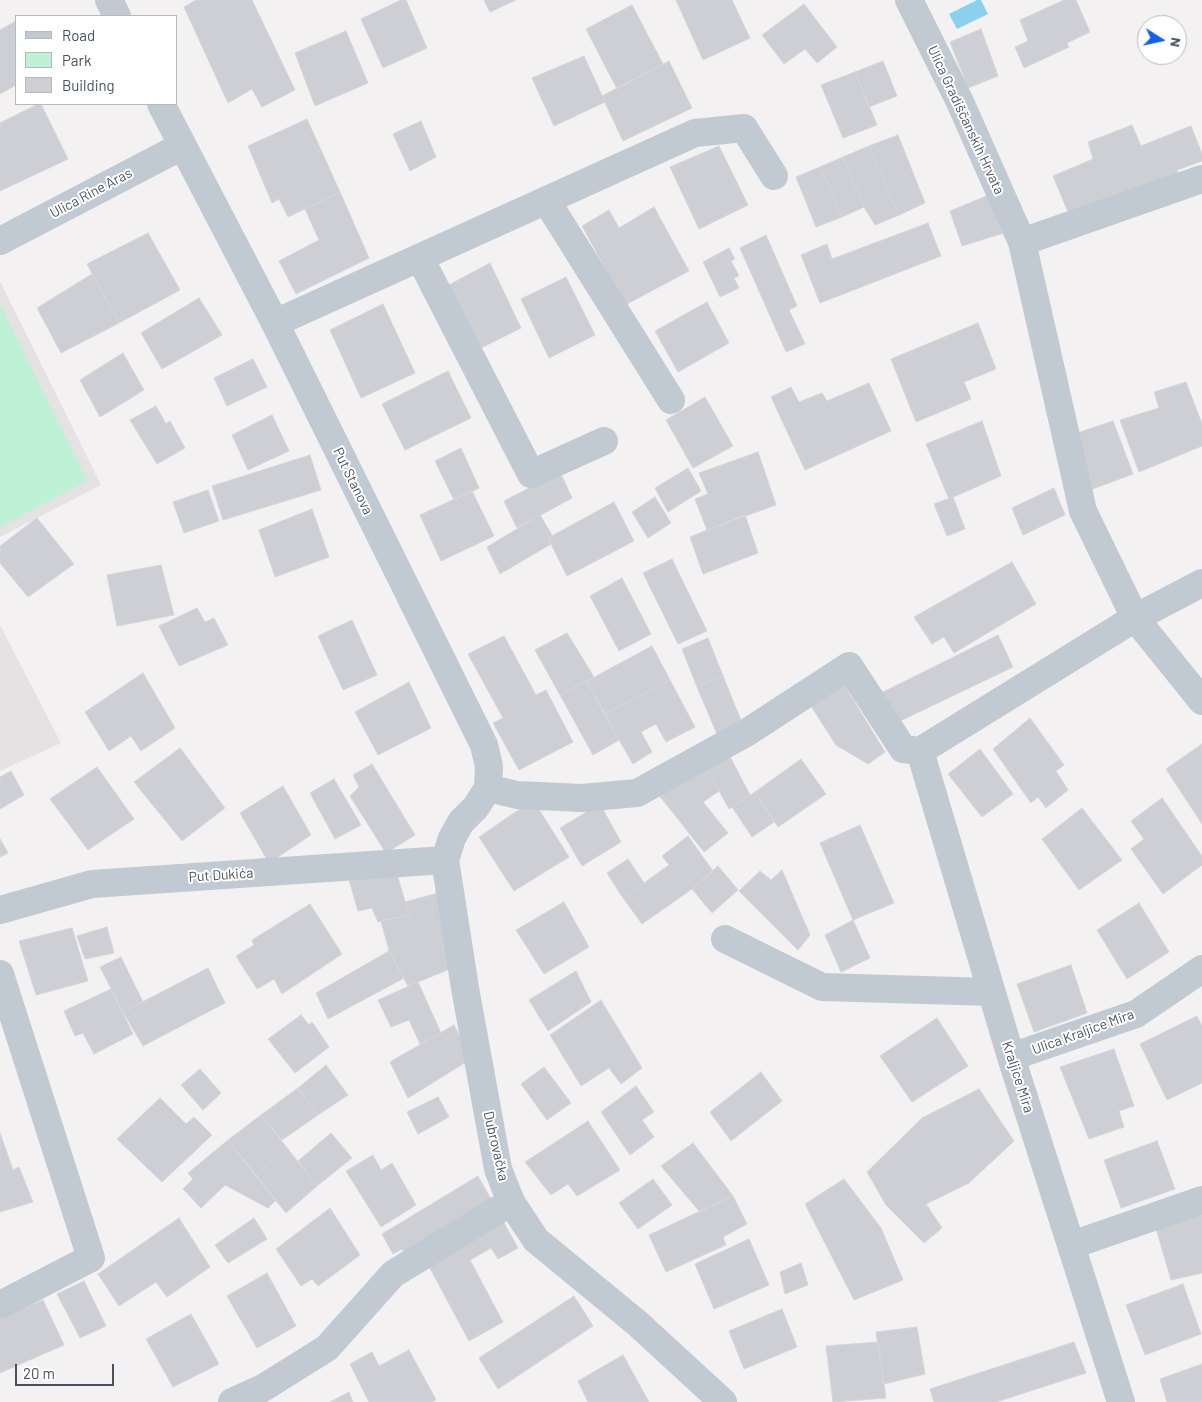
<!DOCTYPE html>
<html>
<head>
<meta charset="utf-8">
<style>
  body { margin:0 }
  #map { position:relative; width:1202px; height:1402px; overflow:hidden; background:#f3f1f1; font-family:Barlow,sans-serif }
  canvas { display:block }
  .legend { position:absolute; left:15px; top:15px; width:162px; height:90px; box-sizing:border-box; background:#fff; border:1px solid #b6babf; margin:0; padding:6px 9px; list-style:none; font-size:15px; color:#48525f }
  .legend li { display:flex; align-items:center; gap:10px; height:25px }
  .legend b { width:25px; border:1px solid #b6babf }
  .north { position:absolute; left:1137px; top:15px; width:50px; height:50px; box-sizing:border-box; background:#fff; border:1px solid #b6babf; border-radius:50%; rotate:100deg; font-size:14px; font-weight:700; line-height:20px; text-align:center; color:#48525f }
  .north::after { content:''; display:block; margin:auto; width:18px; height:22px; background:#1560e8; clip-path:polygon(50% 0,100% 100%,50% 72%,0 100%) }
  .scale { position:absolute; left:15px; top:1364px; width:99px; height:22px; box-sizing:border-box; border:2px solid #48525f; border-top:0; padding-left:6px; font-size:15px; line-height:18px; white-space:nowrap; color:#48525f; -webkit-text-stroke:4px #fff; paint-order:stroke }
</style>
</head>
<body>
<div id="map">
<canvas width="1202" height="1402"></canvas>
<ul class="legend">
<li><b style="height:6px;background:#c1c9d2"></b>Road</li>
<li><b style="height:14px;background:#bff1d6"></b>Park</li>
<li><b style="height:14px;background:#cdcfd5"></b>Building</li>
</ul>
<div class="north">N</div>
<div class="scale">20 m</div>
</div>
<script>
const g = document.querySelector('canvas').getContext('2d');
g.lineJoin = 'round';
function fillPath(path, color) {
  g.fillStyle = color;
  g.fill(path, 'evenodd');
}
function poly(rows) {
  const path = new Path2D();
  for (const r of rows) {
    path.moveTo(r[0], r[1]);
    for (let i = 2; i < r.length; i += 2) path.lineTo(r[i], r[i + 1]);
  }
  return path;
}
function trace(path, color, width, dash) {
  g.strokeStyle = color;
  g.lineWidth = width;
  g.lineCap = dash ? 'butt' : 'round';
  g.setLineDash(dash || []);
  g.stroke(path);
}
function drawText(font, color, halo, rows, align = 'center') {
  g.font = font + ' Barlow,sans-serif';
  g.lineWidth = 4;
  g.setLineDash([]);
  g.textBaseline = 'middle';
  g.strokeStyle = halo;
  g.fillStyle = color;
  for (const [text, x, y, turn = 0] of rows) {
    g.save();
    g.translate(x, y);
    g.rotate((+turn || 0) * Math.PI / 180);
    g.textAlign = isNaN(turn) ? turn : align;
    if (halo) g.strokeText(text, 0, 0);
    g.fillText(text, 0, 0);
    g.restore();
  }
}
const education = poly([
  [0,281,101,485,0,537],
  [0,625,61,743,0,771]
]);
const green = poly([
  [0,304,87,481,0,527]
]);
const water = poly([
  [977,0,981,0,988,14,957,29,949,14]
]);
const building = poly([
  [196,0,252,0,295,90,262,107,252,89,228,103,184,7,196,0],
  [401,0,406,0,427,48,383,68,361,19,401,0],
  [484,0,516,0,490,12,484,0],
  [676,0,732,0,750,38,703,60,676,0],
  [1064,0,1076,0,1090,32,1067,43,1069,47,1024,68,1015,47,1028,41,1020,20,1064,0],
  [804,4,837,47,817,63,805,49,784,64,762,35,804,4],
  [632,5,663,64,617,89,586,29,632,5],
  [16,21,16,85,0,94,0,30,16,21],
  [981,29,998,76,968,88,950,42,981,29],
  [346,31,368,83,315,106,295,53,346,31],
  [584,56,605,102,554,126,532,78,584,56],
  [669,61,692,108,623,141,602,96,669,61],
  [883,61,897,96,869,107,855,72,883,61],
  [855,72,877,125,843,138,821,85,855,72],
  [38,104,41,104,68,159,0,191,0,123,38,104],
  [307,119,340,192,288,217,279,199,272,203,248,146,307,119],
  [421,121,436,157,410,171,393,134,421,121],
  [1132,125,1141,146,1191,126,1202,154,1202,161,1177,170,1180,176,1071,219,1053,176,1093,159,1088,142,1132,125],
  [898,135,925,203,899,215,869,146,898,135],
  [719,146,748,205,699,229,670,167,719,146],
  [869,146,899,215,875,225,864,207,843,157,869,146],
  [843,157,864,207,842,217,820,167,843,157],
  [820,167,842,217,816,227,796,177,820,167],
  [340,192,369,258,296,294,279,261,319,240,305,209,340,192],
  [991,194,1007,232,962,246,950,211,991,194],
  [654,207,689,271,625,305,582,226,609,210,619,228,654,207],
  [928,223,941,256,820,303,801,255,827,244,832,259,928,223],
  [148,233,180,290,119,323,87,264,148,233],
  [766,235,797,306,789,310,805,344,786,352,740,248,766,235],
  [729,248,735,259,731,261,739,276,734,278,739,288,720,297,703,262,729,248],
  [490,263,521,328,479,349,447,286,490,263],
  [92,274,119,323,61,353,37,308,92,274],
  [566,277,595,335,549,358,521,299,566,277],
  [199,298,222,335,162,369,141,333,199,298],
  [707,302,729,343,678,372,655,331,707,302],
  [383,304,415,373,361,398,330,330,383,304],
  [978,323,996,369,964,382,971,399,916,422,891,359,978,323],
  [123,353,144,390,100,417,80,380,123,353],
  [253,359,267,387,227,406,214,378,253,359],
  [448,371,471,418,405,450,382,404,448,371],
  [1186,382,1202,424,1202,446,1139,472,1120,420,1159,408,1154,392,1186,382],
  [869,383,891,431,805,470,771,397,791,387,799,402,822,393,827,401,869,383],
  [705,397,733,446,693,468,666,420,705,397],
  [156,406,166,424,170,421,185,448,157,464,130,420,156,406],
  [272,415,289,451,248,470,232,435,272,415],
  [982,421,1001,476,949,499,926,444,982,421],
  [1113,421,1133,474,1090,490,1071,435,1113,421],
  [461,448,479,488,454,500,435,461,461,448],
  [758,452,776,505,707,530,695,499,708,494,699,473,758,452],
  [310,455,321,490,223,520,212,486,310,455],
  [688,468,701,491,668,512,655,488,688,468],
  [560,472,572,498,517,528,504,501,560,472],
  [1054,488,1065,515,1023,535,1012,508,1054,488],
  [208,490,219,521,184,533,173,502,208,490],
  [472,491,494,536,441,561,420,515,472,491],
  [655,497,671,523,648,538,632,512,655,497],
  [953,497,965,529,947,536,934,504,953,497],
  [614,502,634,541,567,576,548,538,614,502],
  [312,509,329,557,275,577,259,530,312,509],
  [540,515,552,535,548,538,551,544,500,574,487,547,540,515],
  [745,515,758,553,703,574,690,537,745,515],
  [37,518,74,564,28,597,0,563,0,546,37,518],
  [672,559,707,631,678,644,643,573,672,559],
  [1012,562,1036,604,954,653,944,637,932,644,914,617,1012,562],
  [161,565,174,615,117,626,107,575,161,565],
  [622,578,651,634,619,651,590,596,622,578],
  [197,608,205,622,214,618,228,645,179,666,159,626,197,608],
  [352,620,377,675,343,690,318,636,352,620],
  [567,633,594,677,560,695,535,650,567,633],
  [998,635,1013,667,896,723,881,693,998,635],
  [504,636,536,695,546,690,573,742,519,770,493,723,503,718,468,654,504,636],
  [708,638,723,676,697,687,682,649,708,638],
  [652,646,670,680,604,714,587,681,652,646],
  [143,673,175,728,141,751,131,736,109,751,85,712,143,673],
  [837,673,885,752,868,764,836,745,804,695,837,673],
  [723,676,742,723,717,734,697,687,723,676],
  [670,680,695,727,666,742,656,724,641,732,652,752,633,764,604,714,670,680],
  [587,681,619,740,593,755,560,695,587,681],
  [409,682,431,728,378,755,355,712,409,682],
  [1030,718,1064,765,1056,771,1068,790,1046,808,1038,797,1031,803,993,749,1030,718],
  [1202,744,1202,824,1166,769,1202,744],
  [180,748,225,808,182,841,134,782,180,748],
  [980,749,1013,794,982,817,948,774,980,749],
  [727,751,750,795,729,809,704,764,727,751],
  [801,759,826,794,778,827,755,792,801,759],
  [372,764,415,835,386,853,350,796,359,787,353,775,372,764],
  [704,764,719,791,703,802,728,833,704,852,658,794,704,764],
  [97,767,134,819,88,850,50,799,97,767],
  [11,771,24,795,0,809,0,777,11,771],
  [334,779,361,825,335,839,310,793,334,779],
  [283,786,311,835,269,863,240,813,283,786],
  [755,792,774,822,752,837,732,807,755,792],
  [1162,798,1202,856,1202,865,1163,894,1131,849,1144,839,1131,821,1162,798],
  [533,800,569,857,514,891,479,837,533,800],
  [600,804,621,842,582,866,560,828,600,804],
  [1082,808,1122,860,1079,890,1042,839,1082,808],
  [860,825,894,903,853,920,820,843,860,825],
  [688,836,713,871,692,889,642,924,623,898,669,865,662,856,688,836],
  [0,839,8,853,0,857,0,839],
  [628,859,644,883,623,898,607,873,628,859],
  [718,866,738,890,712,913,692,889,718,866],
  [395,867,409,915,378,922,372,908,358,911,349,880,395,867],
  [782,870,810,935,798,950,739,891,760,871,771,880,782,870],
  [438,893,450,969,408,986,389,951,381,921,409,915,405,902,438,893],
  [564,902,589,947,544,974,516,930,564,902],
  [1139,903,1169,952,1127,979,1097,930,1139,903],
  [310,904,342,954,282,994,274,979,257,989,236,956,254,945,252,940,310,904],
  [853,920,870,958,841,972,825,935,853,920],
  [107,927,114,953,85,959,77,936,107,927],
  [72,928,88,981,36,995,19,941,72,928],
  [389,951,404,978,328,1019,316,993,389,951],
  [121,957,143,1002,123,1012,100,967,121,957],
  [1071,965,1087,1013,1034,1032,1017,984,1071,965],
  [208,968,225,1003,143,1046,123,1012,208,968],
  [576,971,591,1002,548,1031,529,1000,576,971],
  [418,982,441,1033,420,1044,409,1020,391,1027,378,1000,418,982],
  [111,989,133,1034,94,1054,83,1033,75,1036,64,1011,111,989],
  [601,1000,642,1068,621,1084,609,1068,581,1086,550,1035,601,1000],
  [301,1015,309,1025,312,1022,329,1047,295,1073,268,1039,301,1015],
  [1197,1016,1202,1026,1202,1083,1167,1100,1140,1044,1197,1016],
  [937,1018,968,1066,912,1102,880,1056,937,1018],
  [454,1025,471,1059,408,1098,390,1062,454,1025],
  [1114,1049,1134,1106,1119,1111,1124,1127,1089,1139,1060,1067,1114,1049],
  [326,1065,348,1095,318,1115,298,1088,326,1065],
  [544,1067,571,1103,547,1120,521,1084,544,1067],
  [200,1069,221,1093,203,1110,181,1085,200,1069],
  [761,1072,782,1101,731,1141,710,1112,761,1072],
  [636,1086,654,1112,642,1120,654,1137,630,1155,601,1112,636,1086],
  [298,1088,318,1115,282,1140,261,1115,298,1088],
  [979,1089,1014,1141,969,1183,926,1204,942,1228,924,1243,886,1205,867,1172,922,1118,979,1089],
  [438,1097,449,1117,418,1134,407,1112,438,1097],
  [160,1098,186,1124,194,1117,212,1135,162,1182,117,1139,160,1098],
  [261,1115,288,1149,255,1175,228,1140,261,1115],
  [588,1121,620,1170,577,1196,568,1184,551,1195,525,1162,588,1121],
  [0,1133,13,1170,19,1167,33,1202,0,1212,0,1133],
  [331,1133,352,1158,317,1186,298,1161,331,1133],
  [228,1140,276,1200,268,1208,225,1185,201,1208,183,1189,193,1179,188,1173,228,1140],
  [1157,1141,1175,1189,1121,1208,1104,1160,1157,1141],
  [693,1143,733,1196,699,1211,661,1166,693,1143],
  [288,1149,317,1186,286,1213,255,1175,288,1149],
  [373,1155,381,1170,392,1163,416,1205,381,1227,346,1171,373,1155],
  [478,1176,496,1208,409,1261,402,1249,393,1254,382,1234,478,1176],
  [653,1179,672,1205,638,1229,619,1203,653,1179],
  [844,1179,881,1228,903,1280,854,1300,805,1204,844,1179],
  [733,1196,747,1224,723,1237,726,1245,666,1272,649,1235,733,1196],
  [330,1208,360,1255,318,1286,312,1279,301,1286,276,1249,330,1208],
  [1202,1211,1202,1273,1171,1280,1155,1225,1202,1211],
  [498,1212,518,1248,498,1259,491,1248,470,1260,503,1322,469,1341,425,1259,498,1212],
  [179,1218,210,1267,167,1297,156,1282,119,1306,98,1274,179,1218],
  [254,1218,267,1239,228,1263,215,1245,254,1218],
  [749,1239,769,1285,714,1309,695,1264,749,1239],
  [801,1263,808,1285,785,1294,780,1272,801,1263],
  [267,1273,296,1326,257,1348,227,1296,267,1273],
  [84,1281,106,1326,80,1338,57,1294,84,1281],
  [1183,1284,1201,1334,1145,1355,1126,1305,1183,1284],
  [574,1296,593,1326,498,1389,479,1358,574,1296],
  [43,1300,64,1345,0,1373,0,1319,43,1300],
  [782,1309,797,1347,744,1369,729,1331,782,1309],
  [191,1314,219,1364,173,1387,146,1339,191,1314],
  [917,1327,925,1374,884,1384,876,1332,917,1327],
  [878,1342,886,1398,833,1402,826,1346,878,1342],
  [1074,1342,1086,1373,996,1402,934,1402,930,1389,1074,1342],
  [409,1350,436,1400,431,1402,369,1402,350,1364,372,1352,379,1366,409,1350],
  [623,1355,649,1402,588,1402,578,1381,623,1355],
  [1202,1364,1202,1402,1167,1402,1160,1379,1202,1364],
  [349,1392,353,1402,330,1402,349,1392]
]);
const minor = poly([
  [109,0,117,16],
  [909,0,960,102,1022,242],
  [161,104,275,323,484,745,489,766,488,788,476,807,461,822,452,838,445,860,465,988,498,1169,511,1202,536,1240,637,1323,723,1402],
  [546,200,671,400],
  [0,241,182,146],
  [420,258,531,474,604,441],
  [275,323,695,133,744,128,774,176],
  [1202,583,1135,618,1202,701],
  [920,751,1011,1057,1121,1402],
  [488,788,517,795,581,798,637,793,746,733,849,666,903,749,920,751,1135,618,1083,511,1022,242,1202,179],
  [0,910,92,884,445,860],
  [725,939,822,987,991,992],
  [0,974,91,1258,0,1305],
  [1011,1057,1136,1014,1202,969],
  [1072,1245,1202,1200],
  [232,1402,263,1388,327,1348,393,1274,511,1202]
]);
const streetNames = [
  ["Ulica Gradiščanskih Hrvata",966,120,65],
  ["Ulica Rine Aras",91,193,-28],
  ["Put Stanova",353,481,64],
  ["Put Dukića",221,875,-4],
  ["Ulica Kraljice Mira",1083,1032,-20],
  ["Kraljice Mira",1018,1077,72],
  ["Dubrovačka",496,1146,77]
];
fillPath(education, '#e4e2e2');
fillPath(green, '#bff1d6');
fillPath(water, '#8bd1ee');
fillPath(building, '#cdcfd5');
trace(building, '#d4d6dc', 1);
trace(minor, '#c1c9d2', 28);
drawText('14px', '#48525f', '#fff', streetNames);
</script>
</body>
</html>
